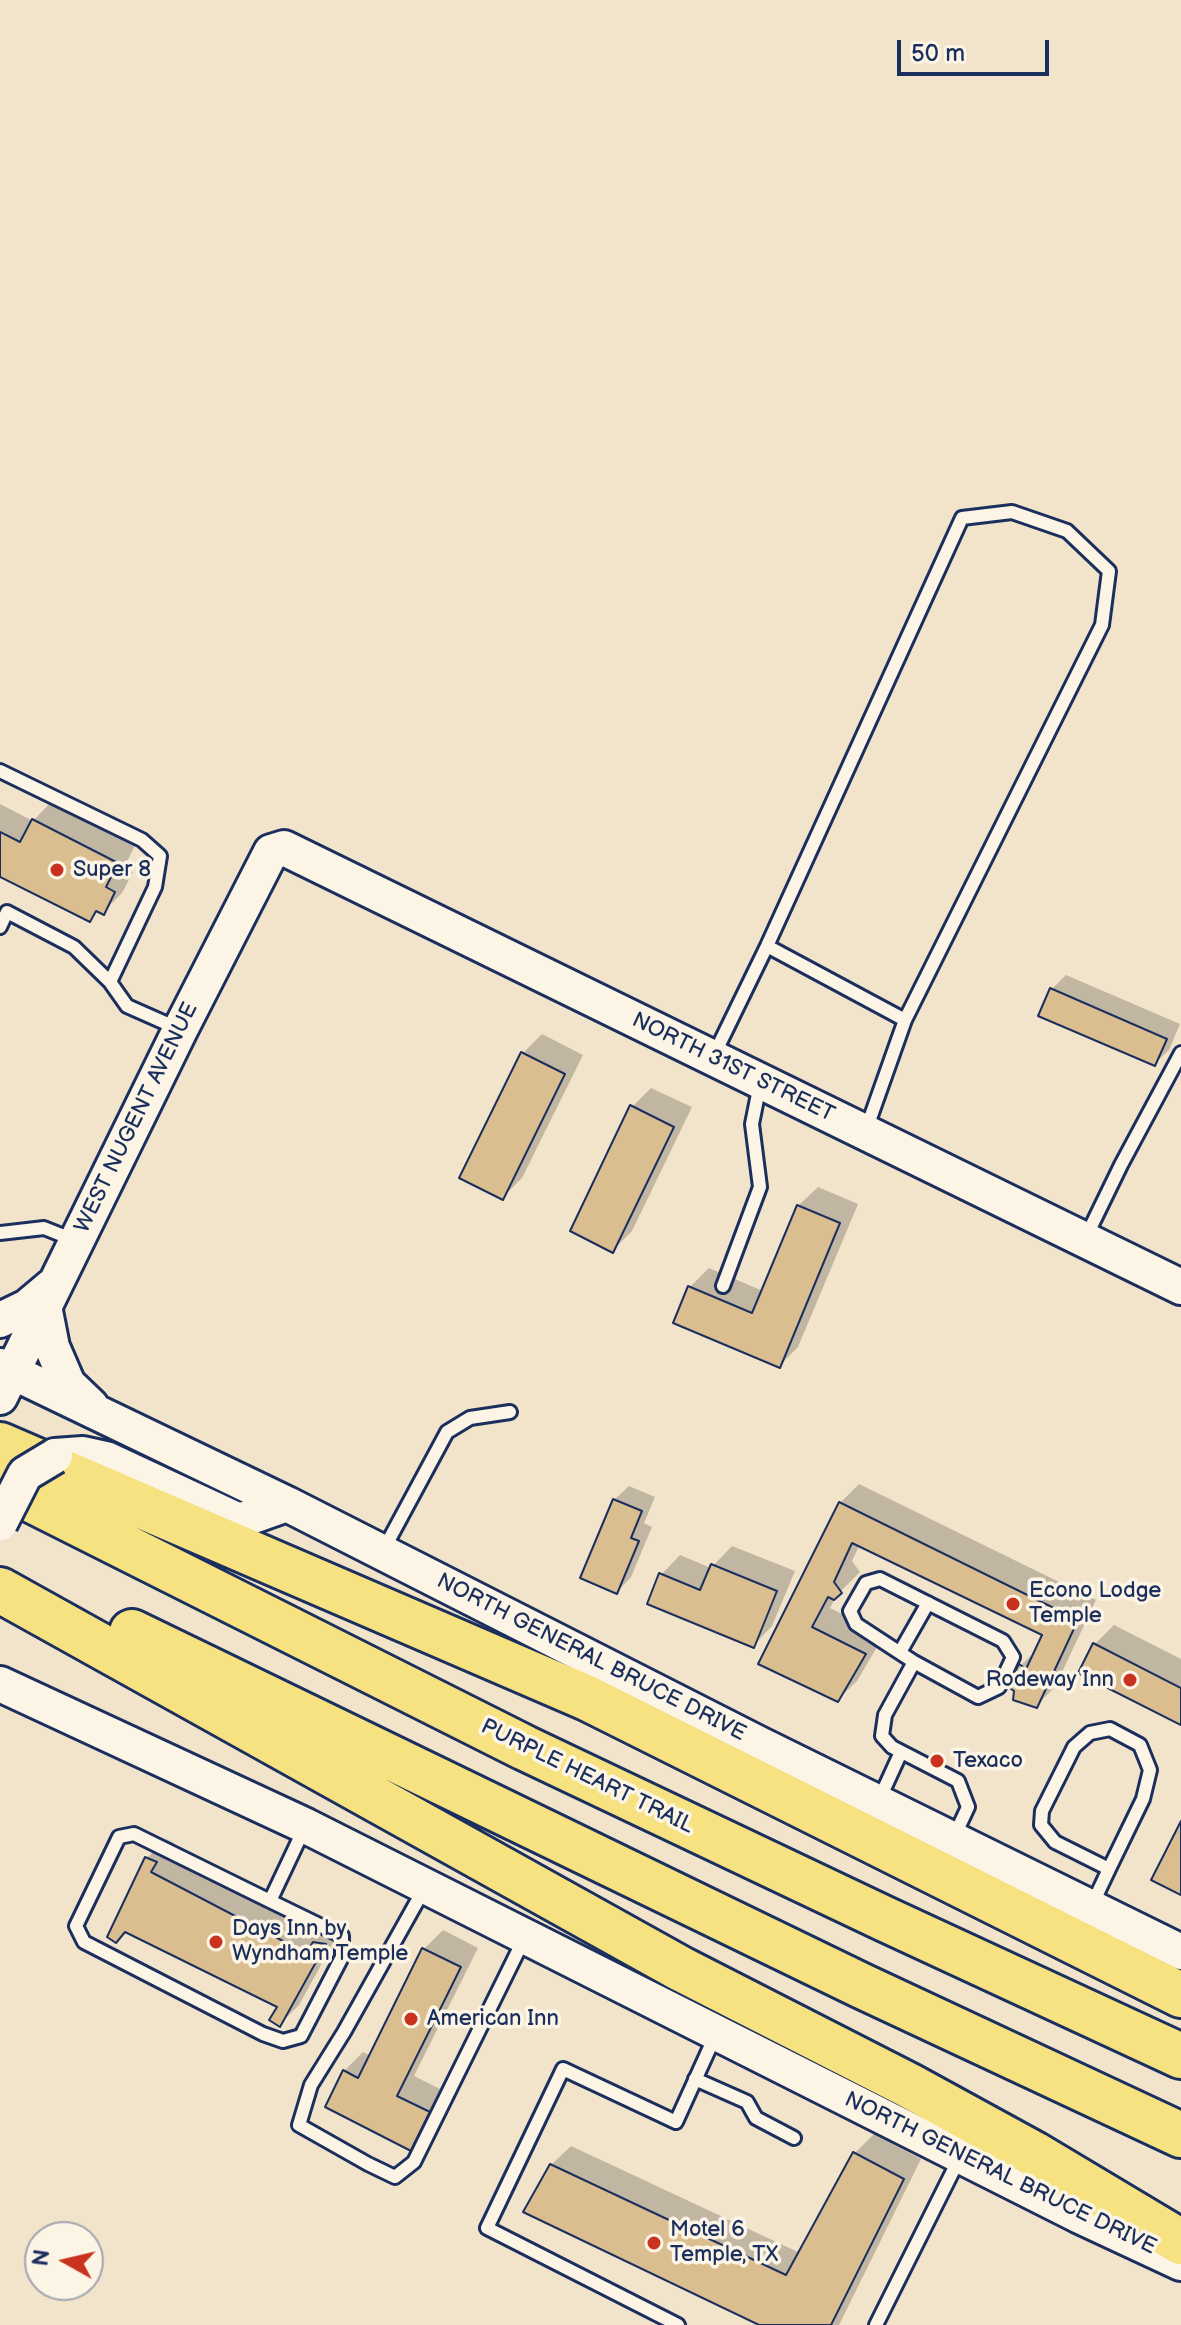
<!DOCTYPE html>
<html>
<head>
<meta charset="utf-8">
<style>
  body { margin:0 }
  #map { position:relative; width:1181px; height:2325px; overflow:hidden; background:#f2e4cb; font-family:"Balsamiq Sans",sans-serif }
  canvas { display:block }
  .north { position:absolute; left:24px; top:2221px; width:80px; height:80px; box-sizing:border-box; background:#fcf5e5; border:2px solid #a2a6af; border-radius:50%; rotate:278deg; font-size:22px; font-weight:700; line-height:32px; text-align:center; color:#1b2f5e }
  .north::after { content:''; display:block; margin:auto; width:28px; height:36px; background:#c8321e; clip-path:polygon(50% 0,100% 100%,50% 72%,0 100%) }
  .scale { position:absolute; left:897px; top:40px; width:152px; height:36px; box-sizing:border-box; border:4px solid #1b2f5e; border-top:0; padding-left:10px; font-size:24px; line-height:28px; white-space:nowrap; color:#1b2f5e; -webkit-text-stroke:6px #fcf5e5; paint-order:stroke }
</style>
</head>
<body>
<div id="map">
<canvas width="1181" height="2325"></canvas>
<div class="north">N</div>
<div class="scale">50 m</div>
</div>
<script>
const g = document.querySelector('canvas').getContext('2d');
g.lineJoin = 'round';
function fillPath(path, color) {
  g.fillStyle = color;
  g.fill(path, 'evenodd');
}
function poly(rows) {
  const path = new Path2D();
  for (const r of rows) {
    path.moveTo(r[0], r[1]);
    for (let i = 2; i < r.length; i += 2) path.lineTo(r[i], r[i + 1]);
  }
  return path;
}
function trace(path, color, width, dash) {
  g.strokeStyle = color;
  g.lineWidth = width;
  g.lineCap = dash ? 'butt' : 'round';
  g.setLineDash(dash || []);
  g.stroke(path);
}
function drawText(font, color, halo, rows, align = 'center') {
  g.font = font + ' "Balsamiq Sans",sans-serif';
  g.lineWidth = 7;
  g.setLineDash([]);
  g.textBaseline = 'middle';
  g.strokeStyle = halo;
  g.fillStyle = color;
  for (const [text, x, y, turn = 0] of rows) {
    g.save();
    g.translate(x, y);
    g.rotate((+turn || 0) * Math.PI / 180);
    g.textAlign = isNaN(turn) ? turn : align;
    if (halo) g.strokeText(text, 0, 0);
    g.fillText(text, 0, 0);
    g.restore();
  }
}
const shadow = poly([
  [52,801,136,843,124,868,133,872,122,893,103,912,99,910,90,920,0,875,0,804,33,821],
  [1066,975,1180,1024,1169,1050,1154,1064,1052,989],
  [542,1034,583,1055,522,1178,503,1197,523,1053],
  [651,1088,692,1107,632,1231,613,1250,632,1107],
  [818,1187,858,1204,798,1347,779,1366,690,1287,709,1268,763,1291,798,1206],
  [859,1484,1096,1600,1055,1687,1036,1706,1021,1665,1038,1649,1045,1634,860,1544,852,1561,860,1572,836,1596,830,1608,884,1635,857,1681,837,1700,761,1663,840,1503],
  [629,1486,655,1497,644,1523,652,1527,631,1577,617,1592,614,1500],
  [732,1546,795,1571,772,1626,753,1646,661,1575,680,1555,711,1568],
  [1114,1625,1181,1659,1181,1723,1095,1644],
  [166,1839,174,1843,169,1852,324,1934,334,1923,343,1925,299,2005,280,2024,280,2006,126,1930,147,1858],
  [443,1930,478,1948,414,2076,448,2093,430,2129,411,2148,344,2071,363,2052,371,2056,424,1949],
  [874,2134,921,2159,839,2325,764,2325,551,2165,571,2146,800,2253,855,2153]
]);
const building = poly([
  [32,819,118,863,106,887,115,892,104,915,96,911,90,922,0,877,0,832,20,842,32,819],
  [1050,988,1167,1039,1155,1066,1038,1016,1050,988],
  [521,1052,565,1074,503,1200,459,1178,521,1052],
  [630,1105,674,1127,613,1253,570,1231,630,1105],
  [797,1205,840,1223,780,1368,673,1323,688,1286,752,1313,797,1205],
  [613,1499,642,1511,631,1538,639,1541,617,1594,580,1578,613,1499],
  [839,1502,1078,1620,1037,1708,1013,1700,1014,1691,1007,1686,1019,1664,1026,1669,1042,1635,852,1543,834,1582,842,1593,834,1600,828,1597,812,1627,866,1654,838,1702,758,1664,839,1502],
  [711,1564,777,1591,754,1648,647,1604,659,1573,700,1590,711,1564],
  [1093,1643,1181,1688,1181,1725,1078,1673,1093,1643],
  [1181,1821,1181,1895,1151,1880,1181,1821],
  [145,1857,157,1862,151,1872,306,1953,313,1942,326,1944,280,2027,269,2020,277,2007,125,1932,116,1943,107,1937,145,1857],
  [422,1948,461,1967,397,2096,430,2112,411,2151,325,2107,343,2070,358,2078,422,1948],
  [853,2152,904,2179,831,2325,759,2325,523,2212,550,2164,786,2275,853,2152]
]);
const lane = poly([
  [0,771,142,840,160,856,155,887,110,982,127,1006,179,1029],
  [0,927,7,912,74,947,110,982],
  [767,946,962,518,1012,512,1067,531,1109,571,1102,625,905,1020],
  [714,1055,767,946,905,1020,866,1130],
  [0,1233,44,1228,74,1240],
  [1086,1237,1121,1165,1181,1053],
  [723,1286,760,1187,752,1124,760,1084],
  [384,1549,447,1432,470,1418,510,1412],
  [900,1652,928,1603],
  [914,1662,978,1697,999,1687,1013,1657,1003,1641,880,1579,866,1583,850,1611,856,1624,914,1662,885,1715,882,1736,892,1747,958,1781,968,1807,954,1837],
  [879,1800,901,1752],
  [424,1889,344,2032,311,2085,299,2125,368,2164,395,2177,414,2162,524,1939],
  [270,1901,134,1834,119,1837,76,1926,84,1942,263,2034,283,2041,301,2036,342,1957,342,1936,270,1901,304,1829],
  [1092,1905,1109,1869,1143,1799,1150,1770,1140,1745,1110,1729,1090,1733,1074,1747,1042,1811,1041,1825,1055,1842,1109,1869],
  [695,2079,747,2102,756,2118,794,2138],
  [678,2325,487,2228,563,2069,676,2122,716,2034],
  [876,2325,959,2159]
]);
const secondary = poly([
  [44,1306,52,1347,68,1384,91,1406],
  [0,1320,27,1307,52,1286],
  [0,1366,287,1504,759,1744,1181,1952],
  [0,1397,180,1030,271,852,284,848,1181,1287],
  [55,1456,83,1454,106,1459,239,1521,287,1504],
  [0,1684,306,1826,1078,2215,1181,2263]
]);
const highway = poly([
  [0,1445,587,1698,1181,1995],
  [0,1484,525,1748,885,1919,1181,2056],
  [0,1590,681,1969,908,2085,1034,2154,1181,2242],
  [132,1632,862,1986,1181,2135]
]);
const secondaryBridge = poly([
  [0,1523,25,1474,55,1456]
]);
const markers = [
  [57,870,8,"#c8321e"],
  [1013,1604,8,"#c8321e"],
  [1130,1680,8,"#c8321e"],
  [937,1761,8,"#c8321e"],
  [216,1942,8,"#c8321e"],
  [411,2019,8,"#c8321e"],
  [654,2243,8,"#c8321e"]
];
const poiNames = [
  ["Super 8",73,870],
  ["Econo Lodge",1029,1591],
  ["Temple",1029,1616],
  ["Rodeway Inn",1114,1680,"right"],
  ["Texaco",953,1761],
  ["Days Inn by",232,1929],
  ["Wyndham Temple",232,1954],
  ["American Inn",427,2019],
  ["Motel 6",670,2230],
  ["Temple, TX",670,2255]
];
const streetNames = [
  ["NORTH 31ST STREET",733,1068,26],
  ["WEST NUGENT AVENUE",137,1118,-64],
  ["NORTH GENERAL BRUCE DRIVE",591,1658,27],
  ["PURPLE HEART TRAIL",587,1777,26],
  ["NORTH GENERAL BRUCE DRIVE",1000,2174,26]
];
fillPath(shadow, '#0003');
fillPath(building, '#dbbe8f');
trace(building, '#1b2f5e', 2);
trace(lane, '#1b2f5e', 18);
trace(secondary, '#1b2f5e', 40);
trace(highway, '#1b2f5e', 50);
trace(lane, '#fcf5e5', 12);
trace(secondary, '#fcf5e5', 34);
trace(highway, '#f7e281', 44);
trace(secondaryBridge, '#1b2f5e', 40, []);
trace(secondaryBridge, '#fcf5e5', 34);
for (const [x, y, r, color] of markers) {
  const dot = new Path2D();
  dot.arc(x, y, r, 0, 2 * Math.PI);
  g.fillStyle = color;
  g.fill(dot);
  trace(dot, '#fcf5e5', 3);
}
drawText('22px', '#1b2f5e', '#fcf5e5', poiNames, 'left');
drawText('22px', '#1b2f5e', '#fcf5e5', streetNames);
</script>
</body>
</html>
